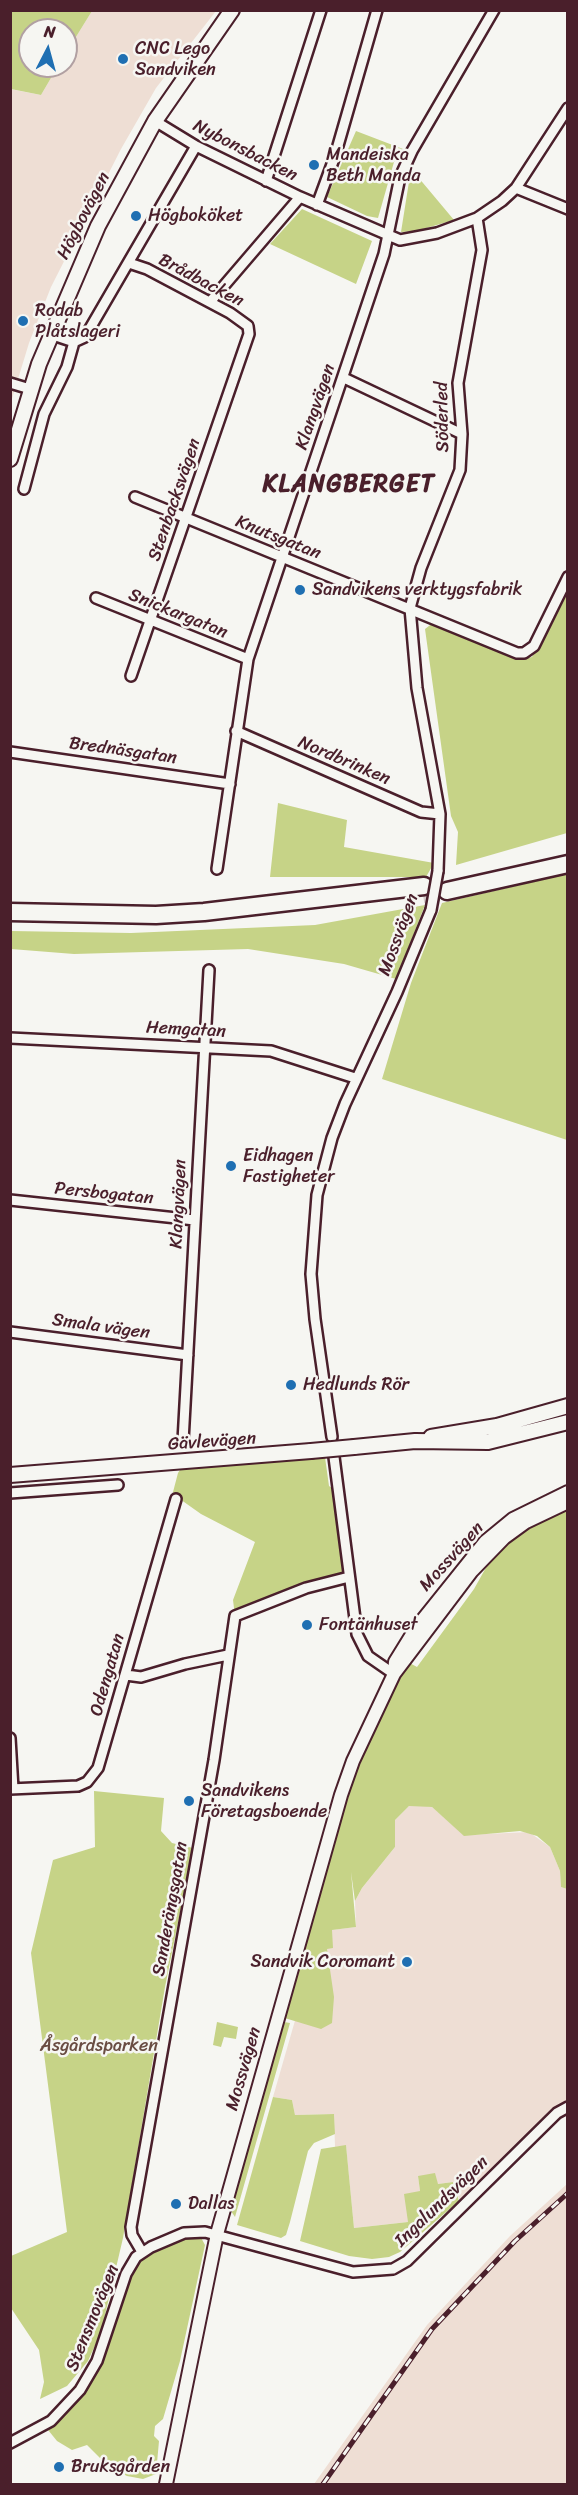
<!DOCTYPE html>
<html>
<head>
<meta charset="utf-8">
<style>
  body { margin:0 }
  #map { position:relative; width:578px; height:2495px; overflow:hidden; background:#f6f6f2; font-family:Sriracha,sans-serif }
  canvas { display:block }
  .frame { position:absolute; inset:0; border:12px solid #4a1f2b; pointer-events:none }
  .north { position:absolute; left:18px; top:18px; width:60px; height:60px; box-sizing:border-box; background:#f6f6f2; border:2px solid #b1a0a2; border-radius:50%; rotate:6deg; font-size:16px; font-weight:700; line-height:24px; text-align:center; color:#4a1f2b }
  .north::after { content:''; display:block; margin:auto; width:21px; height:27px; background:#1f6fb2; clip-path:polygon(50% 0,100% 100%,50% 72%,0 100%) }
</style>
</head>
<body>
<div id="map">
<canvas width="578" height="2495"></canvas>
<div class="frame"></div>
<div class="north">N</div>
</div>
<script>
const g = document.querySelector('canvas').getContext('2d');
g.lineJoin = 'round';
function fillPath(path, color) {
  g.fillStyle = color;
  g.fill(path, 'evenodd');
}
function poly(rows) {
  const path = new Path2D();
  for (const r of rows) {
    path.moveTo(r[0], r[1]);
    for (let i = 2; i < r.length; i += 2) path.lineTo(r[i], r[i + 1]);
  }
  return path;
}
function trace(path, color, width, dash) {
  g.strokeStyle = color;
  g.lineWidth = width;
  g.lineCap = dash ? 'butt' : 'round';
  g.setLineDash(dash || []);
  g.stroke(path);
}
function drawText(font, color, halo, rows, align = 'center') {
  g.font = font + ' Sriracha,sans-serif';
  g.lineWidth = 5;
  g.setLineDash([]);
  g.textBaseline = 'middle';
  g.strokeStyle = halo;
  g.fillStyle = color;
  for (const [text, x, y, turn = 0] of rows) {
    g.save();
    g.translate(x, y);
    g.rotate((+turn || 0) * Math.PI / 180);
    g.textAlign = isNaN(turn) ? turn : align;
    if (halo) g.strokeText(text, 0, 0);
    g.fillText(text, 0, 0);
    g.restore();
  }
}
const built = poly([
  [92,11,216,11,156,88,121,149,51,287,29,343,11,402,10,89,41,95,58,66,66,66,66,53],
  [419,1805,432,1807,464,1835,529,1832,550,1847,560,1871,561,1887,567,1889,567,2107,462,2207,453,2182,438,2184,418,2176,420,2191,408,2222,354,2228,346,2146,335,2147,334,2114,295,2115,292,2100,273,2097,311,1965,331,1930,356,1927,355,1901,362,1888,395,1847,395,1820,409,1806],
  [567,2184,567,2484,314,2484,427,2325,510,2236]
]);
const green = poly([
  [10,11,92,11,66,53,66,30,30,30,30,66,58,66,41,95,11,89],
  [356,131,403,149,394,162,378,218,367,216,327,197],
  [411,169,423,183,454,220,416,231,401,232],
  [302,209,372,241,356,284,270,244],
  [567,591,567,833,456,865,458,832,451,816,425,629,434,622,501,653,522,659,532,657],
  [278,803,347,820,344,847,434,863,426,877,270,877],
  [567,874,567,1140,382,1079,411,983,442,903],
  [425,905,396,979,344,964,248,949,74,954,11,949,11,931,131,933,315,925],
  [324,1450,329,1486,338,1492,349,1577,235,1616,233,1600,255,1542,201,1514,177,1497,173,1492,178,1473,185,1462],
  [567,1510,567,1889,561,1887,560,1871,550,1847,537,1836,520,1831,464,1836,432,1807,409,1806,395,1820,395,1847,362,1888,355,1901,351,1872,356,1927,332,1930,333,1948,327,1949,334,1997,332,2023,321,2029,278,2016,341,1795,406,1661,417,1667,474,1589,488,1564,515,1536,543,1519],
  [94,1791,164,1798,161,1831,172,1843,193,1848,165,1987,123,2238,101,2332,88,2361,67,2386,40,2399,44,2382,39,2350,11,2308,11,2256,67,2232,31,1953,53,1860,95,1847],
  [217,2022,238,2027,236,2039,224,2037,221,2047,213,2045],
  [284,2022,290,2023,235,2217,229,2208],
  [273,2097,292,2100,295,2115,334,2114,335,2134,314,2143,308,2151,290,2222,286,2235,281,2238,237,2225],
  [346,2145,354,2228,408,2222,404,2194,420,2191,418,2176,435,2173,438,2184,453,2182,459,2201,400,2252,389,2257,372,2259,349,2256,300,2241,321,2149],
  [198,2232,205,2245,180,2361,163,2419,155,2426,154,2436,159,2441,156,2474,143,2479,127,2476,109,2467,87,2445,72,2450,57,2441,44,2425,80,2390,136,2257]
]);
const trunkTunnel = poly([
  [423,895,447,891]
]);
const minor = poly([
  [155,121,196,146,300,197,400,240,437,233,477,218,502,201,516,188,568,108],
  [266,181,321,10],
  [516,188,568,209],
  [317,205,335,156,377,10],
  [129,263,147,269,230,313,248,326,249,334,131,676],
  [210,302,300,197],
  [50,334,74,342,85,337,196,146],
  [344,378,462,434],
  [10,383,30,389],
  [24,489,44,414,67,367,74,342],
  [135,497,517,653,524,653,534,646,568,577],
  [96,598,248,659],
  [236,731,421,812,440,814],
  [10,752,230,784],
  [217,869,248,659,384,254,400,177,412,151,494,10],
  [438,871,440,814,417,688,410,608,421,568,460,470,462,434,458,383,482,250,477,218],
  [10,1038,271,1051,355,1078],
  [10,1200,195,1220],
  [10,1332,188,1355],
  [332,1437,315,1319,311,1274,317,1195,332,1138,345,1104,397,992,431,910],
  [183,1441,209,970],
  [334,1457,357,1634,368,1656,394,1674],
  [10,1493,118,1485],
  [126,1675,141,1677,185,1664,228,1655],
  [10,1738,13,1789],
  [10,1789,78,1786,87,1782,98,1768,176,1499],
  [142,2252,132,2235,131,2227,214,1760,235,1616,306,1588,349,1577],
  [10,2443,51,2421,80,2390,97,2361,126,2274,136,2257,151,2247,184,2233,205,2232,353,2272,393,2269,407,2261,557,2113,568,2107]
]);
const tertiary = poly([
  [394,1674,395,1662,416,1628,485,1542,513,1519,568,1492],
  [166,2484,217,2234,341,1795,353,1761,394,1674,472,1571,504,1538,526,1522,568,1502]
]);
const secondary = poly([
  [10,459,39,364,98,226,155,121,232,10],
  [431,1437,497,1426,568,1406],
  [354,1447,415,1441,488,1442,568,1422],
  [10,1475,311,1451]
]);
const trunk = poly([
  [447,891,568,864],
  [10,912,156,915,204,912,424,886]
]);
const rail = poly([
  [323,2484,432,2329,515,2241,568,2193]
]);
const minorBridge = poly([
  [431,910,438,871]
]);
const secondaryBridge = poly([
  [311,1451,354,1447]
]);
const markers = [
  [123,59,6,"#1f6fb2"],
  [314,165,6,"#1f6fb2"],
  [136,216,6,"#1f6fb2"],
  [23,321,6,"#1f6fb2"],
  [300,590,6,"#1f6fb2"],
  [231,1166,6,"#1f6fb2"],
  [291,1385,6,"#1f6fb2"],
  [307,1625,6,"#1f6fb2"],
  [189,1801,6,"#1f6fb2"],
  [407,1962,6,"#1f6fb2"],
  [176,2204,6,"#1f6fb2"],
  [59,2467,6,"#1f6fb2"]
];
const poiNames = [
  ["CNC Lego",135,49],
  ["Sandviken",135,70],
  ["Mandeiska",326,155],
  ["Beth Manda",326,176],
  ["Högboköket",148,216],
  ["Rodab",35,311],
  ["Plåtslageri",35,332],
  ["Sandvikens verktygsfabrik",312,590],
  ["Eidhagen",243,1156],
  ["Fastigheter",243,1177],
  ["Hedlunds Rör",303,1385],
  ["Fontänhuset",319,1625],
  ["Sandvikens",201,1791],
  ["Företagsboende",201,1812],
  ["Sandvik Coromant",395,1962,"right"],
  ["Dallas",188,2204],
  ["Bruksgården",71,2467]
];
const streetNames = [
  ["Nybonsbacken",245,151,27],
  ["Högbovägen",84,216,-63],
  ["Brådbacken",201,281,28],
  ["Klangvägen",316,407,-71],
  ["Söderled",443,417,-91],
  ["Stenbacksvägen",175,500,-71],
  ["Knutsgatan",278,538,22],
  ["Snickargatan",178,614,22],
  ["Brednäsgatan",123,751,8],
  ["Nordbrinken",344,761,23],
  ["Mossvägen",399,935,-70],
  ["Hemgatan",186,1030,3],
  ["Persbogatan",104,1194,6],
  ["Klangvägen",179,1204,-87],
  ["Smala vägen",101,1327,8],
  ["Gävlevägen",212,1442,-4],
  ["Mossvägen",452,1557,-48],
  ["Odengatan",108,1675,-74],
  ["Sanderängsgatan",171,1909,-80],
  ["Mossvägen",244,2069,-74],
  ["Ingalundsvägen",442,2202,-44],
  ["Stensmovägen",93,2318,-68]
];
const parkNames = [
  ["Åsgårdsparken",99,2046]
];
const districtNames = [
  ["KLANGBERGET",349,485]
];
fillPath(built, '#eeded4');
fillPath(green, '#c6d387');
trace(trunkTunnel, '#d4cbca', 16, [16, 8]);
trace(minor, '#4a1f2b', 14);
trace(tertiary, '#4a1f2b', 16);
trace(secondary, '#4a1f2b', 18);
trace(trunk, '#4a1f2b', 21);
trace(minor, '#f6f6f2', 9);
trace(tertiary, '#f6f6f2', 12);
trace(secondary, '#f6f6f2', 14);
trace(trunk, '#f6f6f2', 16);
trace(rail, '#4a1f2b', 5);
trace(rail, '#f6f6f2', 3, [9]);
trace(minorBridge, '#4a1f2b', 14, []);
trace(secondaryBridge, '#4a1f2b', 18, []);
trace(minorBridge, '#f6f6f2', 9);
trace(secondaryBridge, '#f6f6f2', 14);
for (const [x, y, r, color] of markers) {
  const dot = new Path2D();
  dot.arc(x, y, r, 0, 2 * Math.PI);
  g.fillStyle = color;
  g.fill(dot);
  trace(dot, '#f6f6f2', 2);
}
drawText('18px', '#4a1f2b', '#f6f6f2', poiNames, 'left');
drawText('18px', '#4a1f2b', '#f6f6f2', streetNames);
drawText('18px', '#694c42', '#f6f6f2', parkNames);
g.letterSpacing = '1.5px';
drawText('bold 24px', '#4a1f2b', '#f6f6f2', districtNames);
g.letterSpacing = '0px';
</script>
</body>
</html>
